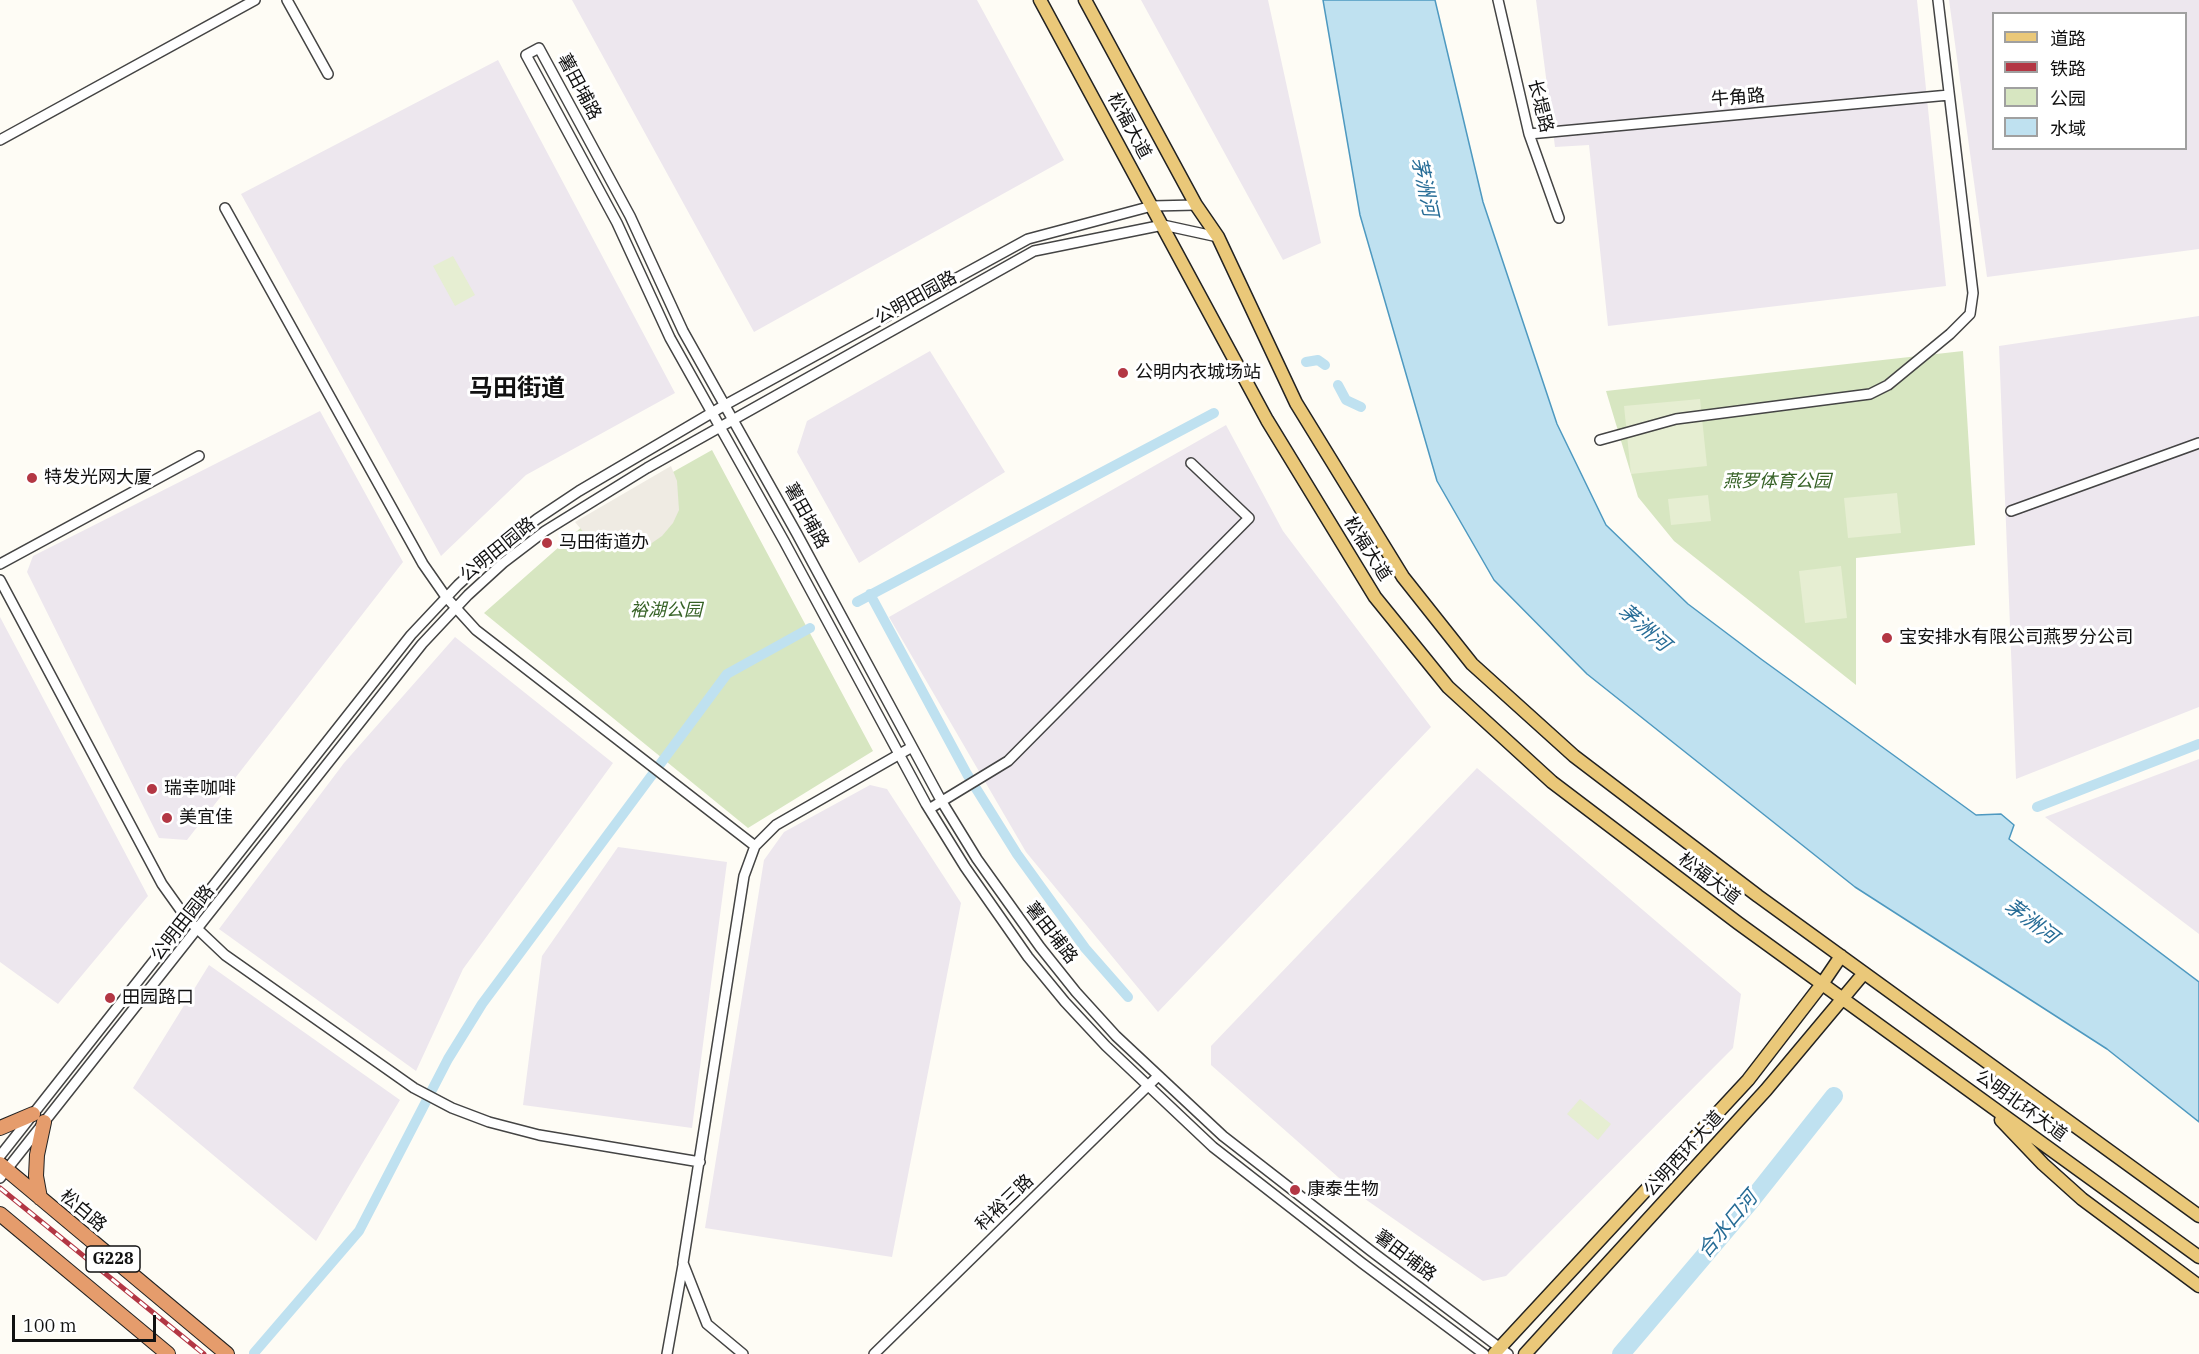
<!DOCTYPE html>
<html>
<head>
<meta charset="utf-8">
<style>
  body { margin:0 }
  #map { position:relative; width:2199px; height:1354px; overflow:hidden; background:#fefcf5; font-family:"IBM Plex Serif","Noto Sans SC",serif }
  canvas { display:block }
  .legend { position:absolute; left:1992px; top:12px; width:195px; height:138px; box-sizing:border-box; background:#fff; border:2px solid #a0a0a0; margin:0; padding:8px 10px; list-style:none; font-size:18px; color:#111 }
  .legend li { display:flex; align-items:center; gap:12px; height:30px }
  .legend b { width:30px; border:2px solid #a0a0a0 }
  .scale { position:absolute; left:12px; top:1315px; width:144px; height:27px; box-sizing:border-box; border:3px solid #111; border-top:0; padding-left:8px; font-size:18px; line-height:21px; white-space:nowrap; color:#111; -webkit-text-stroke:4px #fff; paint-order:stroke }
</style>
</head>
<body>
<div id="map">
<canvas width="2199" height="1354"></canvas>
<ul class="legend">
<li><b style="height:8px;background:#eac879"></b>道路</li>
<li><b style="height:8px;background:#b33744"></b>铁路</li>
<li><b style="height:16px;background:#d7e6c1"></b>公园</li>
<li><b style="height:16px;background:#bfe1f0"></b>水域</li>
</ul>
<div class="scale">100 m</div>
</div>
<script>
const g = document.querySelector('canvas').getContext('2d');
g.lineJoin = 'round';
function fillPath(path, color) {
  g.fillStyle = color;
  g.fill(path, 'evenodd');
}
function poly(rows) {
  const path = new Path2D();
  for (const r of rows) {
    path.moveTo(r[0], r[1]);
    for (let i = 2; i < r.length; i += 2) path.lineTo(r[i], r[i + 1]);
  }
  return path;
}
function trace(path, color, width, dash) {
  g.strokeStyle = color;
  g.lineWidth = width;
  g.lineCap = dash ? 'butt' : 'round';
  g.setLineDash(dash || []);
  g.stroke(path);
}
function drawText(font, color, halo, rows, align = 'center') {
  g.font = font + ' "IBM Plex Serif","Noto Sans SC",serif';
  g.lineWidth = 6;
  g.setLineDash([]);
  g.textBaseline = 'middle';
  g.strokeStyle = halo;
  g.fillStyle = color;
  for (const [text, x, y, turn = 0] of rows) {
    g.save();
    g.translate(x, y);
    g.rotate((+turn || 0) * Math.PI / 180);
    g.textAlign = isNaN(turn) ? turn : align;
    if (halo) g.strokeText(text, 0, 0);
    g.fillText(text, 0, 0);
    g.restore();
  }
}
const industrial = poly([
  [572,0,977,0,1064,160,754,332],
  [1141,0,1268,0,1321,243,1283,260],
  [1536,0,1917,0,1946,286,1608,326,1589,145,1555,147],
  [1949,0,2199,0,2199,249,1987,277],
  [1994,14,2186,14,2186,148,1994,148],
  [498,60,675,393,526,475,441,556,241,194],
  [2199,316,2199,707,2016,779,1999,346],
  [930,351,1005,472,859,563,797,452,807,421],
  [320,411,403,562,187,840,159,838,27,572,33,556],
  [1226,425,1283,531,1431,727,1158,1012,1026,852,889,617],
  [0,617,148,896,58,1004,0,962],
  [455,637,613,763,463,969,416,1071,219,929,344,763],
  [2199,759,2199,934,2045,817],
  [1477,768,1741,994,1733,1048,1506,1276,1483,1281,1355,1192,1211,1065,1211,1046],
  [870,785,887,789,961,903,892,1257,705,1228,764,860,784,832],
  [618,847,727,862,692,1128,523,1105,542,956],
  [209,965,400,1100,316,1241,133,1088]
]);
const green = poly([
  [1963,351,1975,545,1856,558,1856,685,1674,541,1638,497,1606,391],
  [712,450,873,751,748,828,484,613,593,517]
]);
const pitch = poly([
  [453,256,475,295,455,306,433,266],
  [1700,399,1707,466,1631,474,1624,406],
  [1897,493,1901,533,1848,538,1844,498],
  [1708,495,1711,521,1671,525,1668,499],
  [1841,566,1847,618,1805,623,1799,571],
  [1580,1099,1611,1124,1598,1140,1567,1114]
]);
const plaza = poly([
  [671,466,677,481,679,510,673,523,662,536,646,547,631,551,601,549,590,540,575,522]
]);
const water = poly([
  [1323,0,1435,0,1483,202,1557,424,1606,525,1688,604,1761,659,1976,815,2001,814,2014,825,2009,839,2199,982,2199,1122,2107,1049,1855,887,1587,674,1494,580,1437,481,1360,215,1323,0]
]);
const canal = poly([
  [1306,362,1318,360,1325,365],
  [1338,385,1346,400,1361,407],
  [870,594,967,774,1017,854,1085,948,1128,997],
  [857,602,1214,413],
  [2037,807,2199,744],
  [254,1353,359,1231,448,1059,482,1004,727,674,810,628]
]);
const river = poly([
  [1621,1354,1750,1202,1834,1096]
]);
const minor = poly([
  [287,0,328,74],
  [1498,0,1529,134,1559,218],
  [1529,134,1949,95],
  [0,140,255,0],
  [225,208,423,564,446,597,476,630,755,846],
  [1600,440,1676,419,1870,394,1888,385,1950,334,1970,314,1973,293,1938,0],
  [2011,511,2199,443],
  [0,564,199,456],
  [0,580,162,884,187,919,225,955,414,1088,452,1108,489,1122,539,1135,700,1162],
  [929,809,1008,761,1249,518,1191,463],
  [0,1156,411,635,458,585,494,552,537,519,579,491,725,405,1028,239,1152,206,1196,205],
  [0,1178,422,644,468,595,503,563,545,531,647,468,1034,251,1163,225,1218,237],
  [667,1354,683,1265],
  [743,1354,707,1324,683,1263,744,876,755,846,776,825,912,747],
  [874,1354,1158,1076],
  [1484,1354,1362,1263,1213,1147,1106,1046,1065,1002,1028,957,965,867,926,804,784,541,670,338,617,223,526,55,539,48,630,216,683,331,797,534,942,802,977,859,1040,947,1076,992,1116,1036,1223,1136,1371,1251,1508,1354]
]);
const major = poly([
  [1040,0,1267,420,1375,597,1448,687,1552,782,1738,923,2199,1257],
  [1085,0,1196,205,1218,237,1296,403,1403,577,1472,664,1574,756,1758,896,2199,1216],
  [2001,1120,2043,1164,2082,1199,2199,1286],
  [1494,1354,1748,1080,1822,984,1841,956],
  [1525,1354,1766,1090,1864,973]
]);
const highway = poly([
  [0,1128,33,1114],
  [0,1164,227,1354],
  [40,1198,36,1176,37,1155,44,1122],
  [0,1214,168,1354]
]);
const rail = poly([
  [0,1188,204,1354]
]);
const markers = [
  [1123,373,6,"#b33744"],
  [32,478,6,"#b33744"],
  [547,543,6,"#b33744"],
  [1887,638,6,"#b33744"],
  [152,789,6,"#b33744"],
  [167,818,6,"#b33744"],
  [110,998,6,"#b33744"],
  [1295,1190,6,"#b33744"]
];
const shields = [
  [113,1259,54]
];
const shieldNames = [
  ["G228",113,1259]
];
const streetNames = [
  ["薯田埔路",579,87,62],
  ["牛角路",1738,98,-5],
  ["长堤路",1540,106,76],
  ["松福大道",1129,126,62],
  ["公明田园路",916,298,-29],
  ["薯田埔路",806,516,61],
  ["松福大道",1367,549,58],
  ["公明田园路",498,550,-39],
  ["松福大道",1709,879,37],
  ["公明田园路",183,923,-52],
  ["薯田埔路",1051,933,52],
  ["公明北环大道",2021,1106,36],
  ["公明西环大道",1684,1154,-48],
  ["科裕三路",1005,1203,-44],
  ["松白路",83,1211,40],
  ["薯田埔路",1405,1256,37]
];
const poiNames = [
  ["公明内衣城场站",1135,373],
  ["特发光网大厦",44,478],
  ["马田街道办",559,543],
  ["宝安排水有限公司燕罗分公司",1899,638],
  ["瑞幸咖啡",164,789],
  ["美宜佳",179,818],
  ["田园路口",122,998],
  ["康泰生物",1307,1190]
];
const parkNames = [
  ["燕罗体育公园",1777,482],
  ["裕湖公园",666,611]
];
const waterNames = [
  ["茅洲河",1424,187,78],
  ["茅洲河",1644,628,41],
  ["茅洲河",2031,922,37],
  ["合水口河",1728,1225,-50]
];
const districtNames = [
  ["马田街道",517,389]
];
fillPath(industrial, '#ede7ee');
fillPath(green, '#d7e6c1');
fillPath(pitch, '#e6eed2');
fillPath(plaza, '#efebe3');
fillPath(water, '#bfe1f0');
trace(water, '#4e99c0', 1.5);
trace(canal, '#bfe1f0', 10);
trace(river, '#bfe1f0', 18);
trace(minor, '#444', 12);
trace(major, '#222', 15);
trace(highway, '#222', 16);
trace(minor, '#fff', 9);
trace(major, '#eac879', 12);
trace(highway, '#e59c6c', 14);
trace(rail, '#b33744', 5);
trace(rail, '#fff', 3, [9]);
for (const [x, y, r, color] of markers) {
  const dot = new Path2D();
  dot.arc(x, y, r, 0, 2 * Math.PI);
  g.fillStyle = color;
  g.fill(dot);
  trace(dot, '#fff', 2);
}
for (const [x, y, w] of shields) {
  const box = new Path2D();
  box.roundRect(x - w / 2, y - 13, w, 26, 4.5);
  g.fillStyle = '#fff';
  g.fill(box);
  trace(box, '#111', 1.5);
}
drawText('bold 16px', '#111', null, shieldNames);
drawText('18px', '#111', '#fff', streetNames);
drawText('18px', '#111', '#fff', poiNames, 'left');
drawText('italic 18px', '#376227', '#fff', parkNames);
drawText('italic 20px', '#266c96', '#fff', waterNames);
drawText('bold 24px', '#111', '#fff', districtNames);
</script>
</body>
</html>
